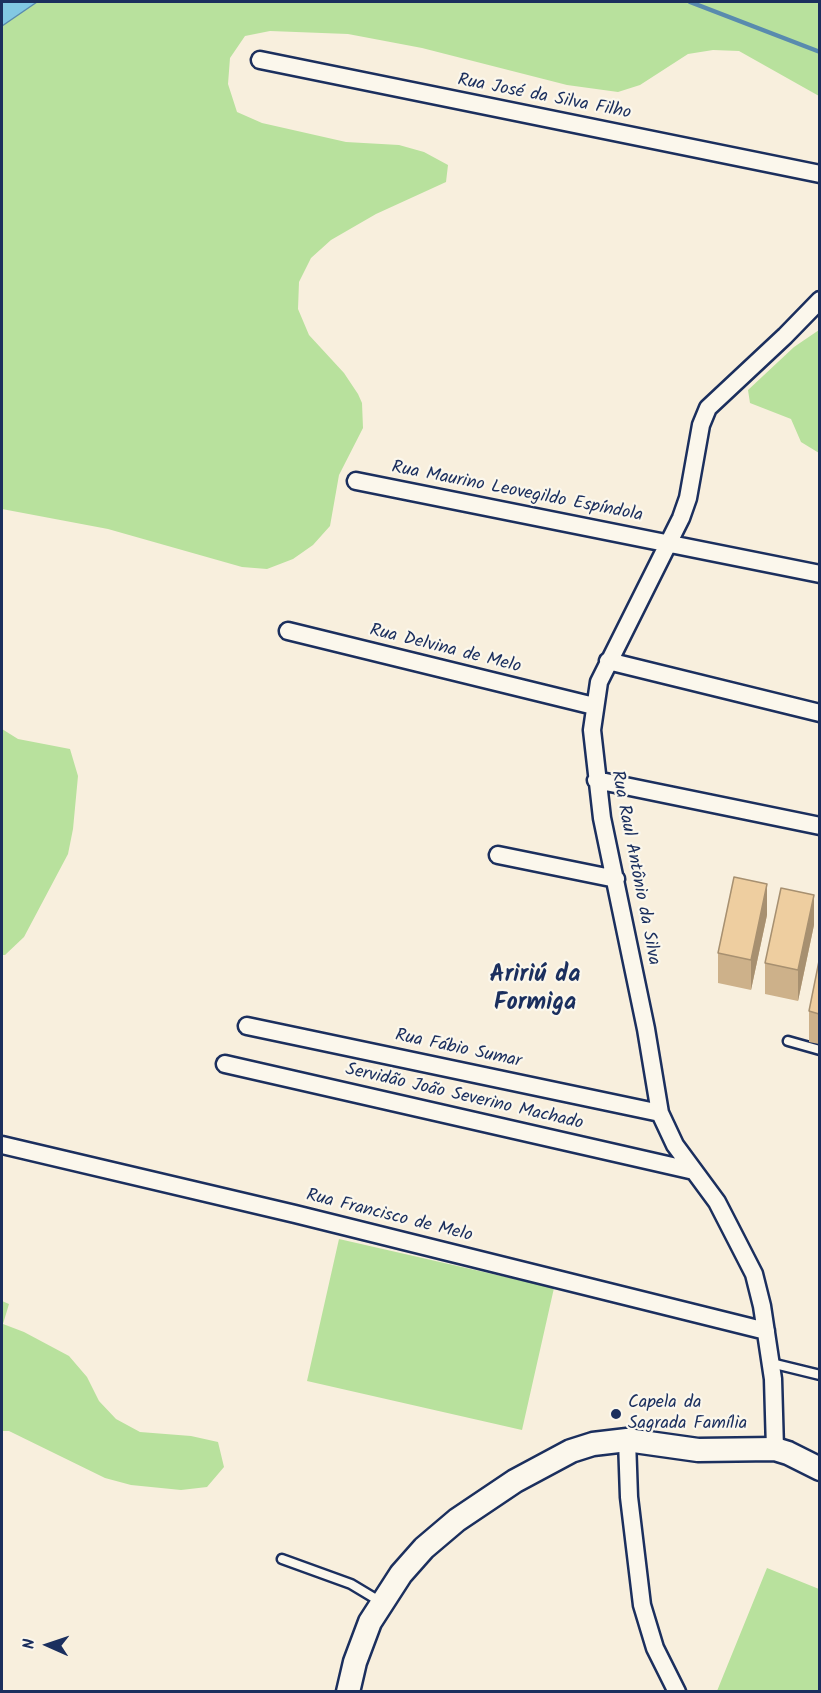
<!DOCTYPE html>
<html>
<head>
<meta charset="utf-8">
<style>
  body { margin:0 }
  #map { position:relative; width:821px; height:1693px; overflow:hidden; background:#f8efdd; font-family:Kalam,sans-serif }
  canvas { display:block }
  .frame { position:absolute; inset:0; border:3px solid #1b2f5e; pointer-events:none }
  .north { position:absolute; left:18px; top:1615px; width:60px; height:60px; -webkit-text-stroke:4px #fbf7ec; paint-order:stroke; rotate:273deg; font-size:16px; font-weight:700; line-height:24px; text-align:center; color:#1b2f5e }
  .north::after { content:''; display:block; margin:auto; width:21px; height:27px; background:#1b2f5e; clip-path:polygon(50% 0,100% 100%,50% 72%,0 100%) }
</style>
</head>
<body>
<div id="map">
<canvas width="821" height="1693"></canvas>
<div class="frame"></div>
<div class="north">N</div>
</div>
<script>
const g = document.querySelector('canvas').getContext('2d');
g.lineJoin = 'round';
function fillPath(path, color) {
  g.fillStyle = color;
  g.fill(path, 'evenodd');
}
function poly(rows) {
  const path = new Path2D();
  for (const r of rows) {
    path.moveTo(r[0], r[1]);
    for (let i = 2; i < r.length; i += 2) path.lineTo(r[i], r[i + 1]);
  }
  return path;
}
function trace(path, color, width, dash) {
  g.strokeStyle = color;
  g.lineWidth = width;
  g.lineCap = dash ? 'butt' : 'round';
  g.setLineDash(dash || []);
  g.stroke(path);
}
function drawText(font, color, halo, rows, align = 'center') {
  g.font = font + ' Kalam,sans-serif';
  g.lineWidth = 4.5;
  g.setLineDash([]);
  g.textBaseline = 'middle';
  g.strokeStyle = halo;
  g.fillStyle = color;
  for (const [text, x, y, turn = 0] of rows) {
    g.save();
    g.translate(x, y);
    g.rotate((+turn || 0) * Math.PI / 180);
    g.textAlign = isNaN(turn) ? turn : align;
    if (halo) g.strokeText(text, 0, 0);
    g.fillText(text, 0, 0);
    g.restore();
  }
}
const green = poly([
  [37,2,819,2,819,96,739,51,713,50,688,54,640,85,618,92,567,85,422,48,348,34,270,31,245,36,230,58,228,84,237,112,262,123,346,142,399,145,424,152,448,165,446,182,376,214,331,240,311,258,299,282,298,309,309,335,344,373,358,394,362,403,363,428,339,475,330,526,313,545,293,559,267,569,242,567,108,529,2,509,2,26],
  [819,330,820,330,819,453,801,442,791,419,750,403,748,390,794,347],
  [2,729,18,739,70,749,78,776,73,829,68,854,24,937,5,955,2,955],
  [339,1239,554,1288,522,1430,307,1381],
  [2,1301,9,1304,3,1324,24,1332,69,1356,87,1377,99,1401,116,1419,140,1432,191,1436,218,1442,224,1467,207,1487,181,1490,131,1485,105,1478,9,1431,2,1431],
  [767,1568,819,1589,819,1691,717,1691]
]);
const water = poly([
  [2,2,37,2,2,26,2,2]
]);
const stream = poly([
  [690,2,820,52]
]);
const lane = poly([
  [788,1041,820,1050],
  [771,1363,820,1375],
  [282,1559,351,1584,381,1602]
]);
const street = poly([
  [260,60,820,174],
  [356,481,820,574],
  [288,631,594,706],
  [608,661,820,713],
  [596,780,820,826],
  [498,855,616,879],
  [247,1026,660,1113],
  [225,1064,694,1171],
  [2,1145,295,1214,766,1331],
  [627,1440,629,1497,642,1605,655,1648,677,1692],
  [775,1449,773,1379,762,1306,754,1274,717,1202,675,1145,660,1113,646,1029,602,818,592,730,599,682,681,518,688,498,701,425,708,408,785,336,820,300]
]);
const secondary = poly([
  [348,1692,355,1662,370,1622,401,1574,424,1548,457,1520,515,1481,571,1451,593,1444,627,1440,698,1450,775,1449,788,1453,820,1469]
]);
const wall = poly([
  [767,915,751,990,718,983,718,953],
  [814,925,798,1001,765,994,765,963],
  [819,961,819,1044,809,1042,809,1011]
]);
const shadedWall = poly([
  [767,884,767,915,751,990,751,960],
  [814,895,814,925,798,1001,798,970]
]);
const building = poly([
  [734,877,767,884,751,960,718,953,734,877],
  [781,888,814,895,798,970,765,963,781,888],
  [819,961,819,1014,809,1011,819,961]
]);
const markers = [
  [616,1414,6,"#1b2f5e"]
];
const streetNames = [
  ["Rua José da Silva Filho",544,98,11],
  ["Rua Maurino Leovegildo Espíndola",517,493,11],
  ["Rua Delvina de Melo",445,650,14],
  ["Rua Raul Antônio da Silva",634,868,79],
  ["Rua Fábio Sumar",458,1050,12],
  ["Servidão João Severino Machado",464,1098,13],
  ["Rua Francisco de Melo",389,1217,14]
];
const poiNames = [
  ["Capela da",628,1404],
  ["Sagrada Família",628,1425]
];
const districtNames = [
  ["Aririú da",535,977],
  ["Formiga",535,1005]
];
fillPath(green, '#b8e19d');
fillPath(water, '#82c8e3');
trace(water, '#598bae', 1.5);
trace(stream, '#598bae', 4.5);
trace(lane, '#1b2f5e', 13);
trace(street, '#1b2f5e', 21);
trace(secondary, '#1b2f5e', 27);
trace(lane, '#fbf7ec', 8);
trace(street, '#fbf7ec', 16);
trace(secondary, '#fbf7ec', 22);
fillPath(wall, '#cdb18a');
fillPath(shadedWall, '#a79070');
fillPath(building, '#eecea0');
trace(building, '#a79070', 1.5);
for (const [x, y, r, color] of markers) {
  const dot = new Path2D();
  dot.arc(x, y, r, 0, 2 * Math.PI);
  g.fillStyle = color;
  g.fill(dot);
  trace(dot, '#fbf7ec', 2);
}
drawText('18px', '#1b2f5e', '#fbf7ec', streetNames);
drawText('18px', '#1b2f5e', '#fbf7ec', poiNames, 'left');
drawText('bold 24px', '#1b2f5e', '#fbf7ec', districtNames);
</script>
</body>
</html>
